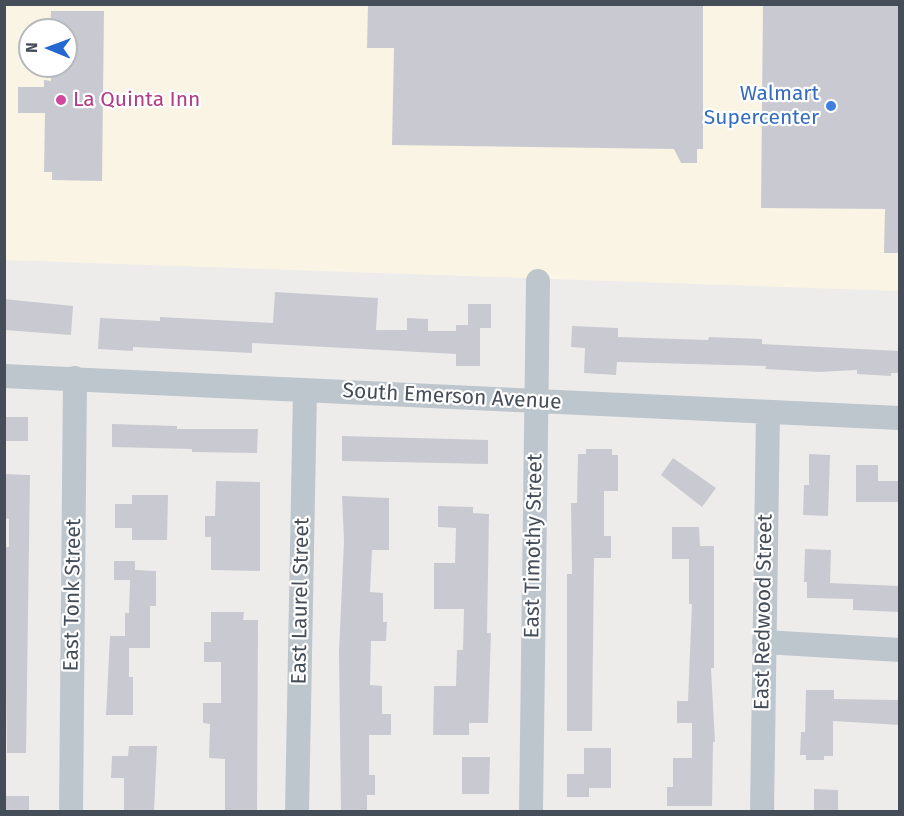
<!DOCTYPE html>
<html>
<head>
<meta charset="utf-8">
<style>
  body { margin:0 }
  #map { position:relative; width:904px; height:816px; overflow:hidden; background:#eeeceb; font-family:"Fira Sans",sans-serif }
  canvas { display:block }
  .frame { position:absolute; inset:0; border:6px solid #454e58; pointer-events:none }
  .north { position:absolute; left:18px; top:18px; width:60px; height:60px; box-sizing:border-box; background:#fff; border:2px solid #b5b8bc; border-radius:50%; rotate:271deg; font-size:16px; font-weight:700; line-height:24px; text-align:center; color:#454e58 }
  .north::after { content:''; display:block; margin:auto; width:21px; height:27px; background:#2468d0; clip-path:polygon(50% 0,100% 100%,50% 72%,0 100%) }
</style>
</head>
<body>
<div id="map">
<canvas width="904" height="816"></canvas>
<div class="frame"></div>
<div class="north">N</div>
</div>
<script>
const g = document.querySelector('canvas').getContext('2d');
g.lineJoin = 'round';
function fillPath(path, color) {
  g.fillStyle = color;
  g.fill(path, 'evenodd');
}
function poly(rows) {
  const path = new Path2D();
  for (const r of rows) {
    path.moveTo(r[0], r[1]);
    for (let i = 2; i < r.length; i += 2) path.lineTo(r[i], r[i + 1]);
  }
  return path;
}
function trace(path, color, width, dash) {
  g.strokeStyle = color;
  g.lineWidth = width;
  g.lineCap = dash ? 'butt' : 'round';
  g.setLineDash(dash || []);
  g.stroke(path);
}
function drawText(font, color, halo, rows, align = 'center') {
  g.font = font + ' "Fira Sans",sans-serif';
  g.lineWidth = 4.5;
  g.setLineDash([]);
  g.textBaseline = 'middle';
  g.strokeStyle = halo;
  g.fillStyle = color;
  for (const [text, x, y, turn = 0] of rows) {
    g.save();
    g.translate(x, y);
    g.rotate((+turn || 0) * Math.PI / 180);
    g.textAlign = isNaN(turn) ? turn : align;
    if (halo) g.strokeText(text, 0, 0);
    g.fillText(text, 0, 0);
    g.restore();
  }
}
const commercial = poly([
  [5,5,899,5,899,291,5,260],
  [30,30,66,30,66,66,30,66]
]);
const building = poly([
  [368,4,703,4,703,149,697,149,697,163,681,163,674,149,392,145,394,48,367,48],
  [763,4,900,4,900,253,884,253,885,209,761,208],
  [51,11,104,11,102,181,52,180,52,172,44,172,45,113,18,113,18,87,44,87,44,80,51,81,51,66,66,66,66,30,50,30],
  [275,292,378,298,376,330,407,330,407,318,428,319,428,331,456,331,456,325,468,325,468,304,491,304,491,328,480,328,480,366,456,366,456,354,252,343,252,353,133,347,133,351,98,349,100,318,160,321,160,317,273,323],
  [4,299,73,306,71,335,4,330],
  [572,326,618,328,618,337,708,340,709,337,762,339,762,344,900,351,900,373,891,373,891,376,857,374,857,370,819,372,765,369,766,366,617,362,616,375,584,373,585,348,571,347],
  [4,417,28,417,28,441,4,441],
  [112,424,177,426,177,429,258,429,257,453,192,452,192,449,112,447],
  [342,436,488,440,488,464,342,461],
  [586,449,612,449,612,455,618,455,618,491,604,491,604,536,611,536,611,558,594,558,592,731,567,731,567,574,572,574,571,503,577,503,578,454,586,454],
  [809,454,830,455,828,516,803,515,804,485,809,485],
  [673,458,716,488,702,507,661,475],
  [856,465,878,465,878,481,900,481,900,502,856,502],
  [4,474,30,475,26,753,7,753,4,547,9,547,9,519,4,518],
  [216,481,260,482,260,571,211,570,211,537,205,537,205,516,215,516],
  [132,495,168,495,167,540,132,540,132,528,115,528,115,504,132,504],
  [342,496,389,498,389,550,372,550,370,592,383,593,383,622,387,622,386,641,371,641,370,685,382,686,382,714,391,714,391,735,369,735,369,775,375,775,375,795,367,795,367,812,341,812,339,651,344,541],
  [438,506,473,507,473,513,489,514,487,633,491,633,488,723,469,723,469,735,433,735,434,686,456,686,457,650,463,650,464,609,434,609,434,563,455,563,456,528,438,527],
  [672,527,699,527,700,546,714,546,714,668,711,668,715,742,713,742,712,806,667,806,667,787,673,787,673,758,692,758,692,723,677,723,677,701,688,701,692,604,689,604,689,559,672,559],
  [805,549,831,550,830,583,900,586,900,612,853,610,853,599,807,598,807,582,804,582],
  [114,561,135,561,135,570,156,571,156,606,150,606,150,648,129,648,129,677,133,677,133,715,106,715,110,636,125,636,125,613,129,613,130,580,114,580],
  [211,612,244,612,243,620,258,620,257,812,225,812,225,759,209,758,210,724,203,723,203,703,221,703,221,662,204,662,204,642,211,642],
  [806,690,834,690,834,699,900,700,900,725,833,721,833,756,824,756,824,760,806,760,806,755,800,755,801,732,805,732],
  [129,746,157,746,154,812,124,812,124,778,111,778,112,756,128,756],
  [584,748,611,748,611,788,589,788,589,797,567,797,567,774,584,774],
  [462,757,490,757,489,794,462,794],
  [814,789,838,790,838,812,814,812],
  [4,796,29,796,29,812,4,812]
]);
const minor = poly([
  [4,376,900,418],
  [764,642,900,650],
  [71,812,75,378],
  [297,812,305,390],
  [531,812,538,281],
  [762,812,768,412]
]);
const markers = [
  [61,100,6,"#d1479c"],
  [831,106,6,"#3f7fe0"]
];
const shopNames = [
  ["Walmart",819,94],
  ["Supercenter",819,118]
];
const hotelNames = [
  ["La Quinta Inn",73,100]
];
const streetNames = [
  ["South Emerson Avenue",452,397,3],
  ["East Timothy Street",534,546,-89],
  ["East Tonk Street",73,595,-89],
  ["East Laurel Street",301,601,-89],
  ["East Redwood Street",764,612,-89]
];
fillPath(commercial, '#faf4e4');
fillPath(building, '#c9cad1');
trace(minor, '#bdc5cd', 24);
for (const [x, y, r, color] of markers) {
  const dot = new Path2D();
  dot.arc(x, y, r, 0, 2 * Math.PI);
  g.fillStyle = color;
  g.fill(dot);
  trace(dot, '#fff', 2);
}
drawText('21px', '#366cbe', '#fff', shopNames, 'right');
drawText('21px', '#b23c85', '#fff', hotelNames, 'left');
drawText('21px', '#454e58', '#fff', streetNames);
</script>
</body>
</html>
